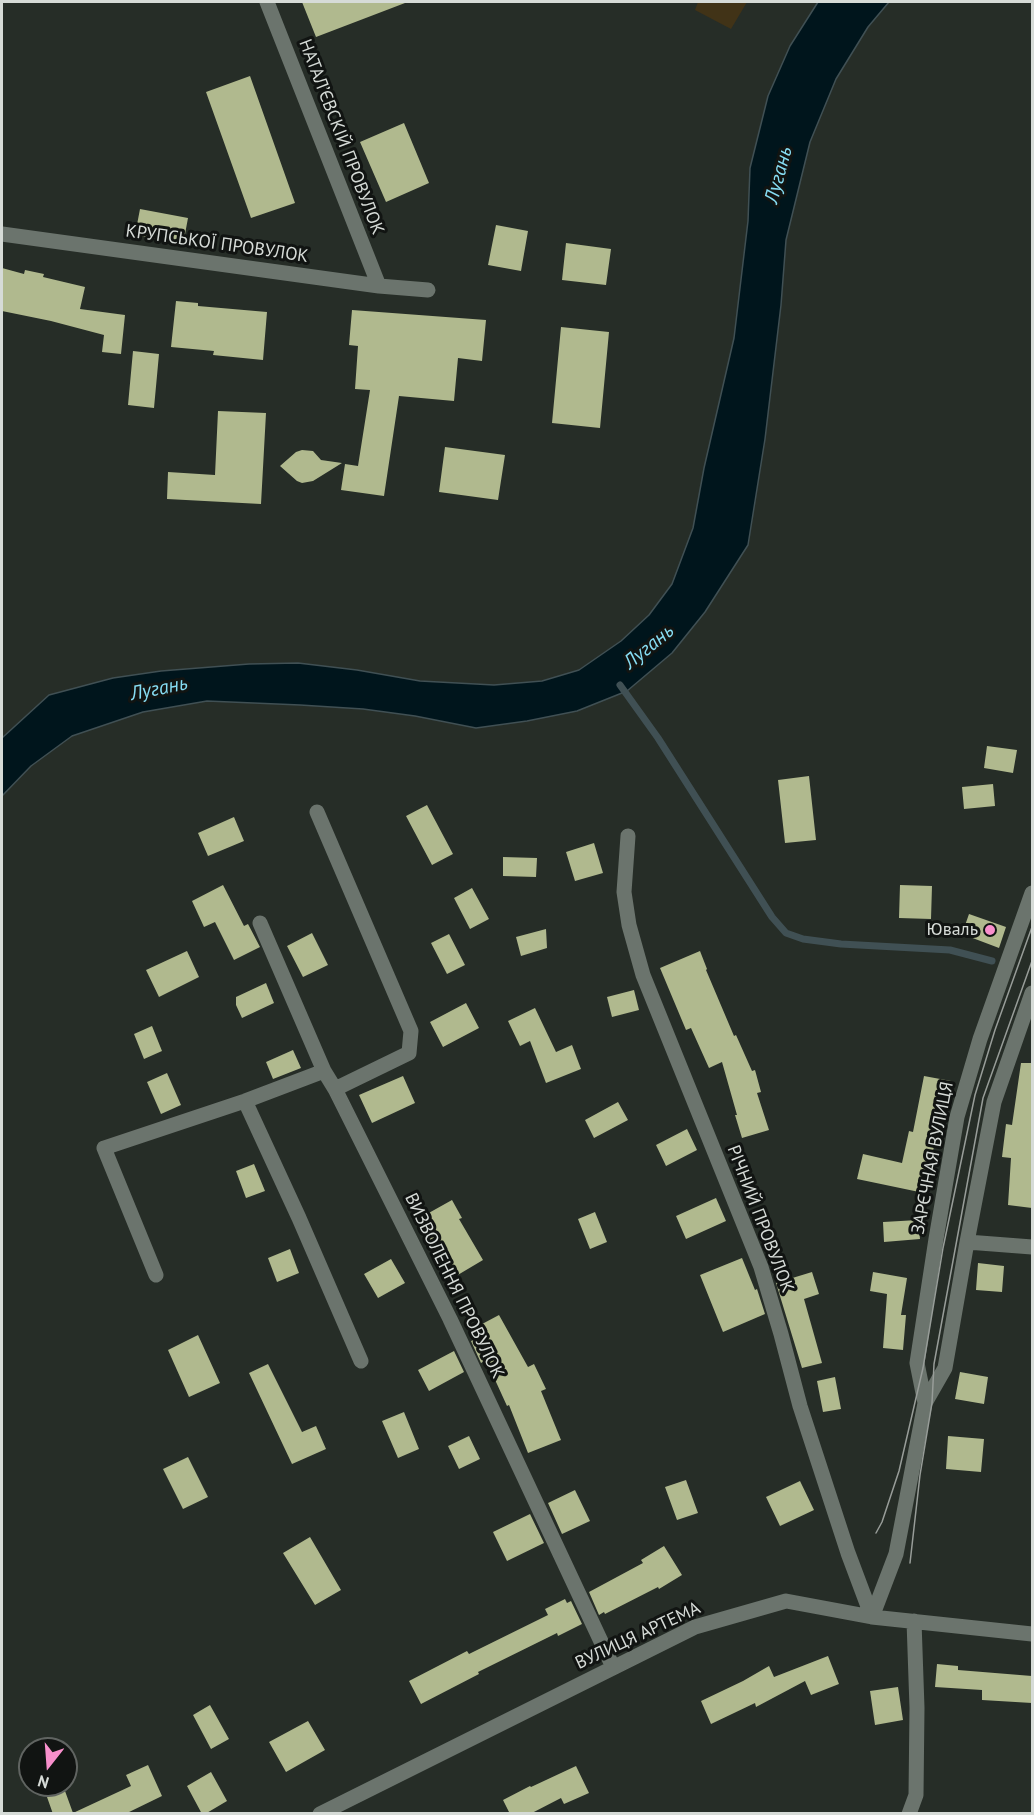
<!DOCTYPE html>
<html>
<head>
<meta charset="utf-8">
<style>
  body { margin:0 }
  #map { position:relative; width:1034px; height:1815px; overflow:hidden; background:#262d27; font-family:"PT Sans",sans-serif }
  canvas { display:block }
  .frame { position:absolute; inset:0; border:3px solid #d6dbd7; pointer-events:none }
  .north { position:absolute; left:18px; top:1737px; width:60px; height:60px; box-sizing:border-box; background:#111412; border:2px solid #606461; border-radius:50%; rotate:197deg; font-size:16px; font-weight:700; line-height:24px; text-align:center; color:#d6dbd7 }
  .north::after { content:''; display:block; margin:auto; width:21px; height:27px; background:#f890cc; clip-path:polygon(50% 0,100% 100%,50% 72%,0 100%) }
</style>
</head>
<body>
<div id="map">
<canvas width="1034" height="1815"></canvas>
<div class="frame"></div>
<div class="north">N</div>
</div>
<script>
const g = document.querySelector('canvas').getContext('2d');
g.lineJoin = 'round';
function fillPath(path, color) {
  g.fillStyle = color;
  g.fill(path, 'evenodd');
}
function poly(rows) {
  const path = new Path2D();
  for (const r of rows) {
    path.moveTo(r[0], r[1]);
    for (let i = 2; i < r.length; i += 2) path.lineTo(r[i], r[i + 1]);
  }
  return path;
}
function trace(path, color, width, dash) {
  g.strokeStyle = color;
  g.lineWidth = width;
  g.lineCap = dash ? 'butt' : 'round';
  g.setLineDash(dash || []);
  g.stroke(path);
}
function drawText(font, color, halo, rows, align = 'center') {
  g.font = font + ' "PT Sans",sans-serif';
  g.lineWidth = 6;
  g.setLineDash([]);
  g.textBaseline = 'middle';
  g.strokeStyle = halo;
  g.fillStyle = color;
  for (const [text, x, y, turn = 0] of rows) {
    g.save();
    g.translate(x, y);
    g.rotate((+turn || 0) * Math.PI / 180);
    g.textAlign = isNaN(turn) ? turn : align;
    if (halo) g.strokeText(text, 0, 0);
    g.fillText(text, 0, 0);
    g.restore();
  }
}
const green = poly([
  [698,2,747,2,731,29,695,10]
]);
const water = poly([
  [818,2,889,2,868,27,836,79,810,142,786,240,781,305,765,439,748,545,705,612,672,653,627,691,577,711,527,721,476,728,415,716,363,709,300,705,207,701,143,712,72,736,31,766,2,796,2,738,49,695,113,678,161,671,249,664,298,663,357,670,420,681,494,685,542,681,579,670,621,641,649,615,672,584,693,528,704,468,734,338,748,221,750,168,768,96,790,46,818,2]
]);
const stream = poly([
  [620,685,658,738,772,917,786,933,803,939,841,944,950,950,992,961]
]);
const building = poly([
  [302,2,405,2,405,3,316,37],
  [250,76,295,203,251,218,206,92],
  [404,123,429,183,386,202,360,142],
  [140,209,188,218,183,245,135,235],
  [496,225,528,231,521,271,488,265],
  [566,243,611,249,606,285,562,280],
  [2,268,24,274,25,270,44,274,43,277,85,287,80,309,125,315,121,354,102,352,104,335,51,321,2,311],
  [176,301,198,303,198,306,267,312,263,360,213,355,214,351,171,347],
  [352,310,486,320,482,361,458,358,454,401,399,396,384,496,341,490,345,464,358,466,370,390,355,389,358,346,349,345],
  [561,327,609,332,600,428,552,423],
  [133,351,159,354,154,408,128,405],
  [218,411,266,413,261,504,167,499,168,472,215,475],
  [445,447,505,455,498,500,439,492],
  [302,450,313,451,321,460,342,463,313,481,302,483,297,481,280,466,296,452],
  [987,746,1017,750,1013,773,984,768],
  [809,776,816,840,785,843,778,780],
  [993,784,995,806,964,809,962,787],
  [427,805,453,854,432,865,406,816],
  [234,817,244,841,208,856,198,833],
  [594,843,603,873,575,881,566,852],
  [503,857,537,858,536,877,503,876],
  [223,885,244,926,248,924,260,947,234,960,215,922,204,927,192,901],
  [900,885,932,886,931,919,899,918],
  [472,888,489,919,470,929,454,898],
  [969,914,1006,927,999,948,962,934],
  [546,929,547,948,521,956,516,937],
  [312,933,328,965,303,977,287,946],
  [449,934,465,965,447,974,431,943],
  [187,951,199,977,159,997,146,970],
  [700,951,707,969,706,970,734,1036,736,1035,752,1071,755,1070,761,1092,757,1093,769,1130,742,1138,735,1115,737,1115,722,1062,709,1068,691,1028,686,1030,660,968],
  [266,983,274,1003,242,1018,236,1005,236,997],
  [634,990,639,1010,612,1017,607,997],
  [466,1003,479,1028,443,1047,430,1022],
  [535,1008,556,1052,572,1045,581,1069,546,1083,530,1041,520,1046,508,1021],
  [152,1026,162,1051,144,1059,134,1034],
  [293,1050,301,1068,273,1079,266,1062],
  [1021,1063,1032,1063,1032,1208,1008,1205,1011,1158,1002,1157,1006,1124,1012,1125],
  [167,1073,181,1105,161,1114,147,1082],
  [403,1076,415,1103,372,1123,359,1095],
  [924,1076,951,1081,945,1110,942,1109,924,1193,857,1179,863,1154,902,1163,909,1131,913,1132],
  [618,1102,628,1120,594,1138,585,1120],
  [687,1129,697,1150,666,1166,656,1145],
  [254,1164,265,1191,246,1198,236,1171],
  [716,1198,726,1221,686,1239,676,1216],
  [452,1200,462,1218,459,1219,483,1260,451,1279,418,1219],
  [595,1212,607,1242,590,1249,578,1219],
  [918,1220,920,1239,884,1242,883,1222],
  [290,1249,299,1273,277,1282,268,1258],
  [742,1258,755,1290,757,1289,765,1314,723,1332,700,1275],
  [391,1259,405,1283,378,1298,364,1274],
  [978,1263,1004,1266,1002,1292,976,1290],
  [812,1272,819,1294,804,1299,822,1363,802,1368,776,1283],
  [873,1272,907,1278,901,1315,906,1315,903,1350,883,1348,887,1294,870,1291],
  [499,1315,528,1367,534,1364,546,1389,541,1391,561,1440,528,1453,509,1405,507,1406,486,1360,481,1363,471,1341,474,1340,469,1331],
  [198,1335,220,1383,189,1397,168,1350],
  [454,1351,464,1372,429,1391,418,1370],
  [268,1364,302,1432,316,1426,326,1449,292,1464,249,1373],
  [960,1372,988,1377,984,1404,955,1399],
  [835,1377,841,1409,823,1412,817,1381],
  [404,1412,419,1449,398,1458,382,1421],
  [469,1436,480,1459,459,1469,448,1446],
  [948,1436,984,1439,981,1472,946,1469],
  [188,1457,208,1497,183,1509,163,1469],
  [686,1480,698,1513,677,1520,665,1487],
  [800,1481,814,1510,780,1526,766,1497],
  [575,1490,590,1521,562,1534,548,1503],
  [530,1514,544,1543,507,1561,493,1532],
  [310,1537,341,1590,315,1605,283,1553],
  [664,1546,682,1575,659,1589,658,1587,605,1614,604,1612,599,1615,589,1592,643,1563,641,1560],
  [565,1599,567,1603,571,1601,582,1624,558,1636,557,1633,478,1672,479,1674,421,1704,409,1681,467,1651,469,1654,548,1615,545,1609],
  [828,1656,839,1684,811,1695,805,1681,756,1707,755,1703,711,1724,701,1701,743,1681,769,1666,774,1677],
  [937,1664,958,1666,958,1670,1032,1676,1032,1703,982,1700,982,1690,935,1687],
  [898,1687,903,1720,875,1725,870,1691],
  [210,1705,229,1739,211,1749,193,1715],
  [308,1721,325,1750,286,1772,269,1742],
  [148,1765,162,1796,125,1814,53,1814,47,1797,65,1791,73,1813,131,1786,126,1775],
  [576,1766,589,1793,564,1804,561,1798,530,1814,510,1814,503,1800,530,1786,531,1787],
  [211,1772,227,1801,205,1814,202,1814,187,1786]
]);
const minor = poly([
  [267,2,379,286],
  [2,234,379,286,428,290],
  [317,812,411,1031,409,1053,335,1089],
  [628,836,624,892,629,925,643,975,761,1267,781,1334,800,1406,848,1553,872,1617],
  [260,923,324,1071,335,1089,450,1319,613,1667],
  [245,1101,299,1218,361,1361],
  [967,1242,1032,1247],
  [156,1275,104,1148,245,1101,324,1071],
  [925,1403,917,1363,936,1239,957,1117,980,1039,1032,893],
  [872,1617,896,1554,925,1403,945,1368,967,1242,994,1102,1032,993],
  [320,1814,695,1627,786,1601,872,1617,1032,1634],
  [909,1814,916,1795,917,1708,914,1621]
]);
const tram = poly([
  [876,1533,882,1522,899,1471,923,1368,943,1248,975,1095,995,1030,1032,927],
  [910,1563,920,1475,932,1403,934,1364,983,1098,1032,961]
]);
const markers = [
  [990,930,6,"#f890cc"]
];
const streetNames = [
  ["НАТАЛ’ЄВСКІЙ ПРОВУЛОК",341,137,69],
  ["КРУПСЬКОЇ ПРОВУЛОК",217,244,8],
  ["ЗАРЄЧНАЯ ВУЛИЦЯ",933,1158,-79],
  ["РІЧНИЙ ПРОВУЛОК",760,1219,69],
  ["ВИЗВОЛЕННЯ ПРОВУЛОК",454,1286,64],
  ["ВУЛИЦЯ АРТЕМА",638,1636,-25]
];
const poiNames = [
  ["Юваль",978,930]
];
const waterNames = [
  ["Лугань",779,175,-75],
  ["Лугань",649,647,-39],
  ["Лугань",159,689,-11]
];
fillPath(green, '#413317');
fillPath(water, '#00151c');
trace(water, '#405054', 1.5);
trace(stream, '#405054', 7);
fillPath(building, '#b0b98e');
trace(minor, '#6b746d', 15);
trace(tram, '#989d99', 1.5);
for (const [x, y, r, color] of markers) {
  const dot = new Path2D();
  dot.arc(x, y, r, 0, 2 * Math.PI);
  g.fillStyle = color;
  g.fill(dot);
  trace(dot, '#111412', 2);
}
drawText('18px', '#d6dbd7', '#111412', streetNames);
drawText('18px', '#d6dbd7', '#111412', poiNames, 'right');
drawText('italic 20px', '#86dcf2', '#111412', waterNames);
</script>
</body>
</html>
